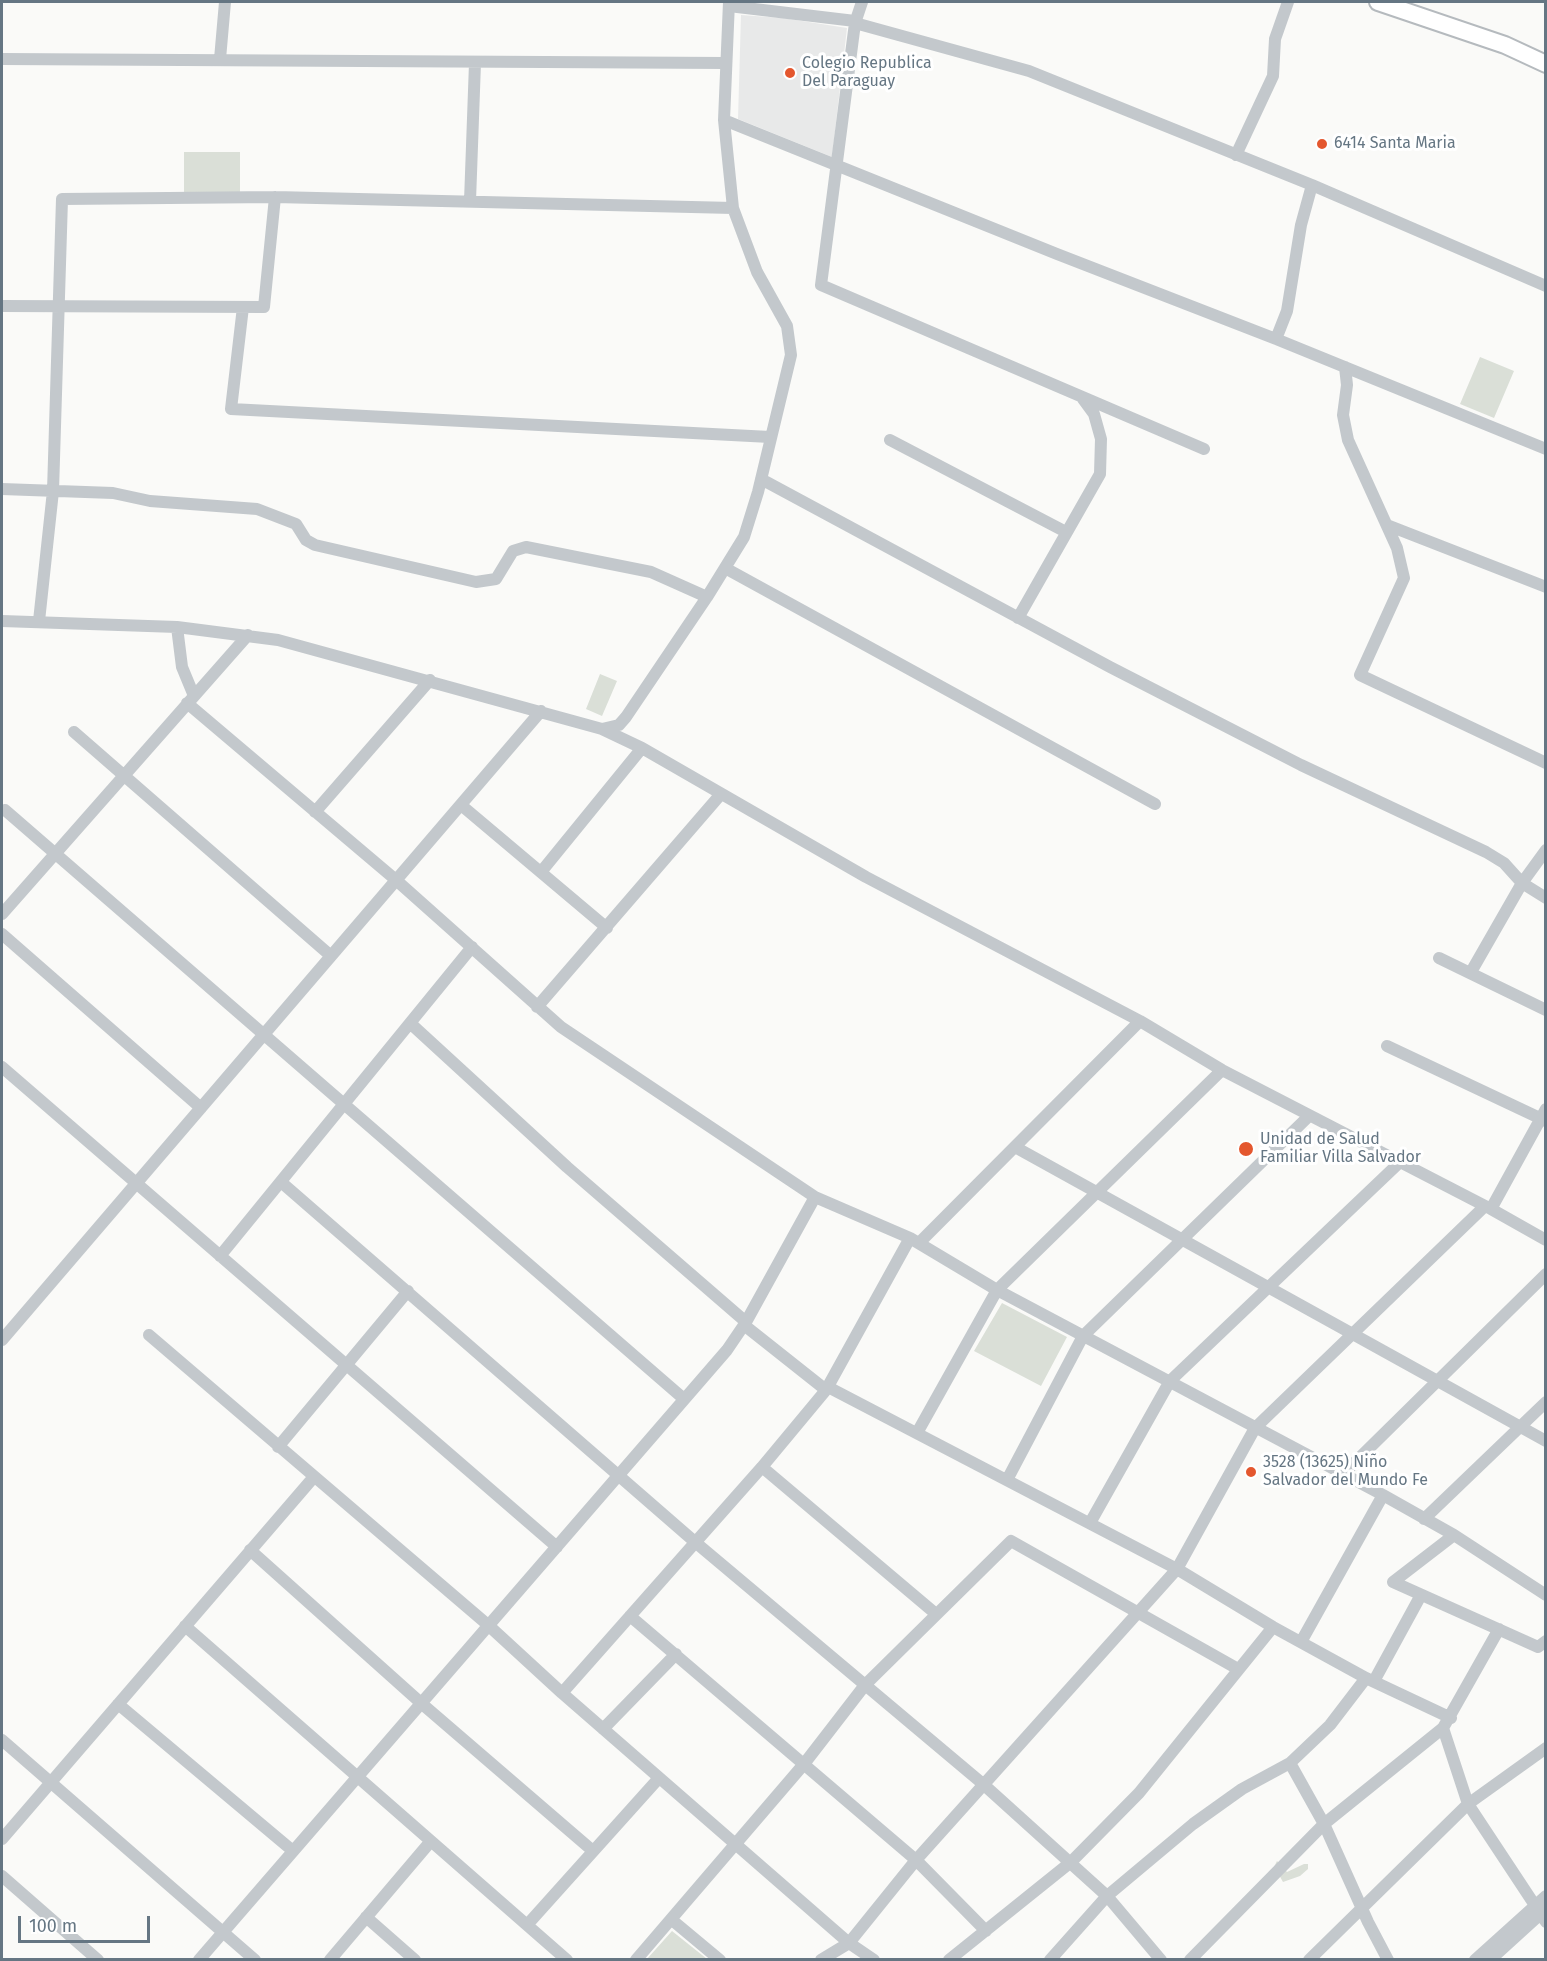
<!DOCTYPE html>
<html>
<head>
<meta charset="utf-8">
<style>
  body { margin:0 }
  #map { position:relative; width:1547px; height:1961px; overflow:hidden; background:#fafaf8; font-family:"Fira Sans",sans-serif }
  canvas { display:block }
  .frame { position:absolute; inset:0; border:3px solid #657683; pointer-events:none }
  .scale { position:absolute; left:18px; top:1916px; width:132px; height:27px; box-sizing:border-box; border:3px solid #657683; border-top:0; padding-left:8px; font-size:18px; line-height:21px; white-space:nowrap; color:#657683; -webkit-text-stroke:4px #fff; paint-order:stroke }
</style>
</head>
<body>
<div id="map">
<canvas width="1547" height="1961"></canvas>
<div class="frame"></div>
<div class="scale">100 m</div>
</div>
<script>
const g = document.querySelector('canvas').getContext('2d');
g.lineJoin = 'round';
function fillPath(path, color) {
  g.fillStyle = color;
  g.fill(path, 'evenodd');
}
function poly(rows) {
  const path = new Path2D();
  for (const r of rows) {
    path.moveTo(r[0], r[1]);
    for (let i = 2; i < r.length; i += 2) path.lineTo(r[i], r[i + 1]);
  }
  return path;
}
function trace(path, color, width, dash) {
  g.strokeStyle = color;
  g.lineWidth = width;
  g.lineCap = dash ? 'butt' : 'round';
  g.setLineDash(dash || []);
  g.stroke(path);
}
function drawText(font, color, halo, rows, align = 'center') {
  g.font = font + ' "Fira Sans",sans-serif';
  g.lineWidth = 6;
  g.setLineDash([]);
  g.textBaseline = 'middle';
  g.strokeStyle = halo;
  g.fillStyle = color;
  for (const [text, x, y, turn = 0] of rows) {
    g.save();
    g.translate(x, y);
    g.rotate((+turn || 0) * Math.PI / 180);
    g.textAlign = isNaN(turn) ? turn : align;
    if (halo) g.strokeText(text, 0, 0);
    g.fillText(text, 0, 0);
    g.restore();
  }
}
const built = poly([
  [741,15,783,18,847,28,832,157,738,119]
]);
const green = poly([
  [184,152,240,152,240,193,184,193],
  [1480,357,1514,371,1494,418,1460,404],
  [600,674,617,681,602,716,586,709],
  [1002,1303,1067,1337,1041,1386,974,1351],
  [1277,1861,1287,1872,1304,1864,1308,1864,1308,1869,1300,1876,1283,1882,1279,1875,1270,1875],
  [672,1931,707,1959,647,1959]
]);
const minor = poly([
  [862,2,855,23,821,285,1204,449],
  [729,6,855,21],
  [855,23,1029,71,1312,185,1546,286],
  [2,59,725,63],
  [220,59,225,2],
  [724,120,1057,254,1276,339,1546,449],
  [1236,155,1273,76,1275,39,1288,2],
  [470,201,475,63],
  [2,306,264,307,275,197],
  [243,307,231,409,770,437],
  [1276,339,1287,311,1301,225,1312,185],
  [1345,367,1347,385,1343,415,1348,440,1397,548,1404,578,1360,675,1546,763],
  [890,440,1066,532],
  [761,479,1110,667,1301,765,1486,852,1504,863,1522,883,1546,898],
  [2,489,113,493,150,501,257,509,296,524,306,540,315,545,476,582,496,579,513,551,526,547,651,572,707,597],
  [1387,525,1546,587],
  [725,568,1155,804],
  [1018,618,1100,474,1101,439,1094,414,1083,399],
  [2,621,177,627,278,640,602,729,642,748,866,877,1140,1021,1222,1070,1491,1209,1546,1240],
  [39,621,53,491,62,199,275,197,733,208],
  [177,627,182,667,194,696],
  [187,703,396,880,561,1027,815,1197,910,1238,997,1290,1383,1495,1454,1535,1546,1595],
  [602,729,619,725,626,717,707,597,744,537,758,492,791,355,787,326,757,272,733,208,724,120,729,2],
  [74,732,331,956],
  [461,805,607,928],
  [5,810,684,1399],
  [315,812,430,680],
  [541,872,642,748],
  [2,914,248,635],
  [2,934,201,1108],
  [1439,958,1546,1010],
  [1471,972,1522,883,1546,850],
  [537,1007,721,794],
  [410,1023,567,1167,746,1322],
  [1387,1046,1546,1121],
  [2,1067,557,1547],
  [1015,1147,1546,1441],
  [281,1182,695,1542,983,1784,1107,1896,1161,1960],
  [1491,1209,1546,1109],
  [919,1243,1140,1021],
  [220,1256,472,947],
  [744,1325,826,1390],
  [149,1335,488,1625,562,1693,849,1943,874,1960],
  [2,1340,541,711],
  [828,1387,1177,1569,1273,1627,1366,1678,1451,1718],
  [917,1433,997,1290,1222,1070],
  [278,1447,408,1291],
  [762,1467,936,1614],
  [1343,1474,1546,1274],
  [1007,1480,1083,1336,1309,1116],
  [1424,1519,1546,1402],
  [1090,1523,1170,1381,1399,1163],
  [1454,1535,1393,1582,1538,1647,1546,1641],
  [250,1550,421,1703,593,1851],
  [630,1616,916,1860,986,1931],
  [185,1626,567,1960],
  [1301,1642,1383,1495],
  [1374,1681,1421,1595],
  [562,1693,762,1467,826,1390,910,1238],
  [118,1704,293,1851],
  [1443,1728,1468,1804,1546,1922],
  [603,1729,676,1654],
  [2,1740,255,1960],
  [1290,1763,1324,1824,1368,1922,1388,1960],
  [2,1839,313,1478],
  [2,1876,98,1960],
  [366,1917,415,1960],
  [672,1920,720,1960],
  [527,1925,659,1778],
  [199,1960,727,1350,746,1322,815,1197],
  [330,1960,431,1841],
  [636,1960,804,1764,865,1685,1011,1541,1238,1669],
  [821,1960,849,1943,916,1860,1177,1569,1255,1428,1485,1206],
  [949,1960,1071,1862,1139,1793,1273,1627],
  [1050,1960,1107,1896,1193,1824,1242,1789,1290,1763,1330,1725,1366,1678],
  [1190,1960,1324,1824,1443,1728,1499,1629],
  [1309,1960,1468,1804,1546,1748],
  [1475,1960,1546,1896],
  [1490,1960,1545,1910]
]);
const major = poly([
  [1378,2,1505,45,1546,64]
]);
const markers = [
  [790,73,6,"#e4572e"],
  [1322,144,6,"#e4572e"],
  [1246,1149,8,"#e4572e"],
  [1251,1472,6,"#e4572e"]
];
const poiNames = [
  ["Colegio Republica",802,64],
  ["Del Paraguay",802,82],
  ["6414 Santa Maria",1334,144],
  ["Unidad de Salud",1260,1140],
  ["Familiar Villa Salvador",1260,1158],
  ["3528 (13625) Niño",1263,1463],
  ["Salvador del Mundo Fe",1263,1481]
];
fillPath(built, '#e8e9e9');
fillPath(green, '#dadfd7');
trace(major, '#b5babe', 20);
trace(minor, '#c3c8cc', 12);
trace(major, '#fff', 16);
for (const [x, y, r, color] of markers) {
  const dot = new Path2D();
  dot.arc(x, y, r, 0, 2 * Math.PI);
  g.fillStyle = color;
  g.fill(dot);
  trace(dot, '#fff', 2);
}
drawText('16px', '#657683', '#fff', poiNames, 'left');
</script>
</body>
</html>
